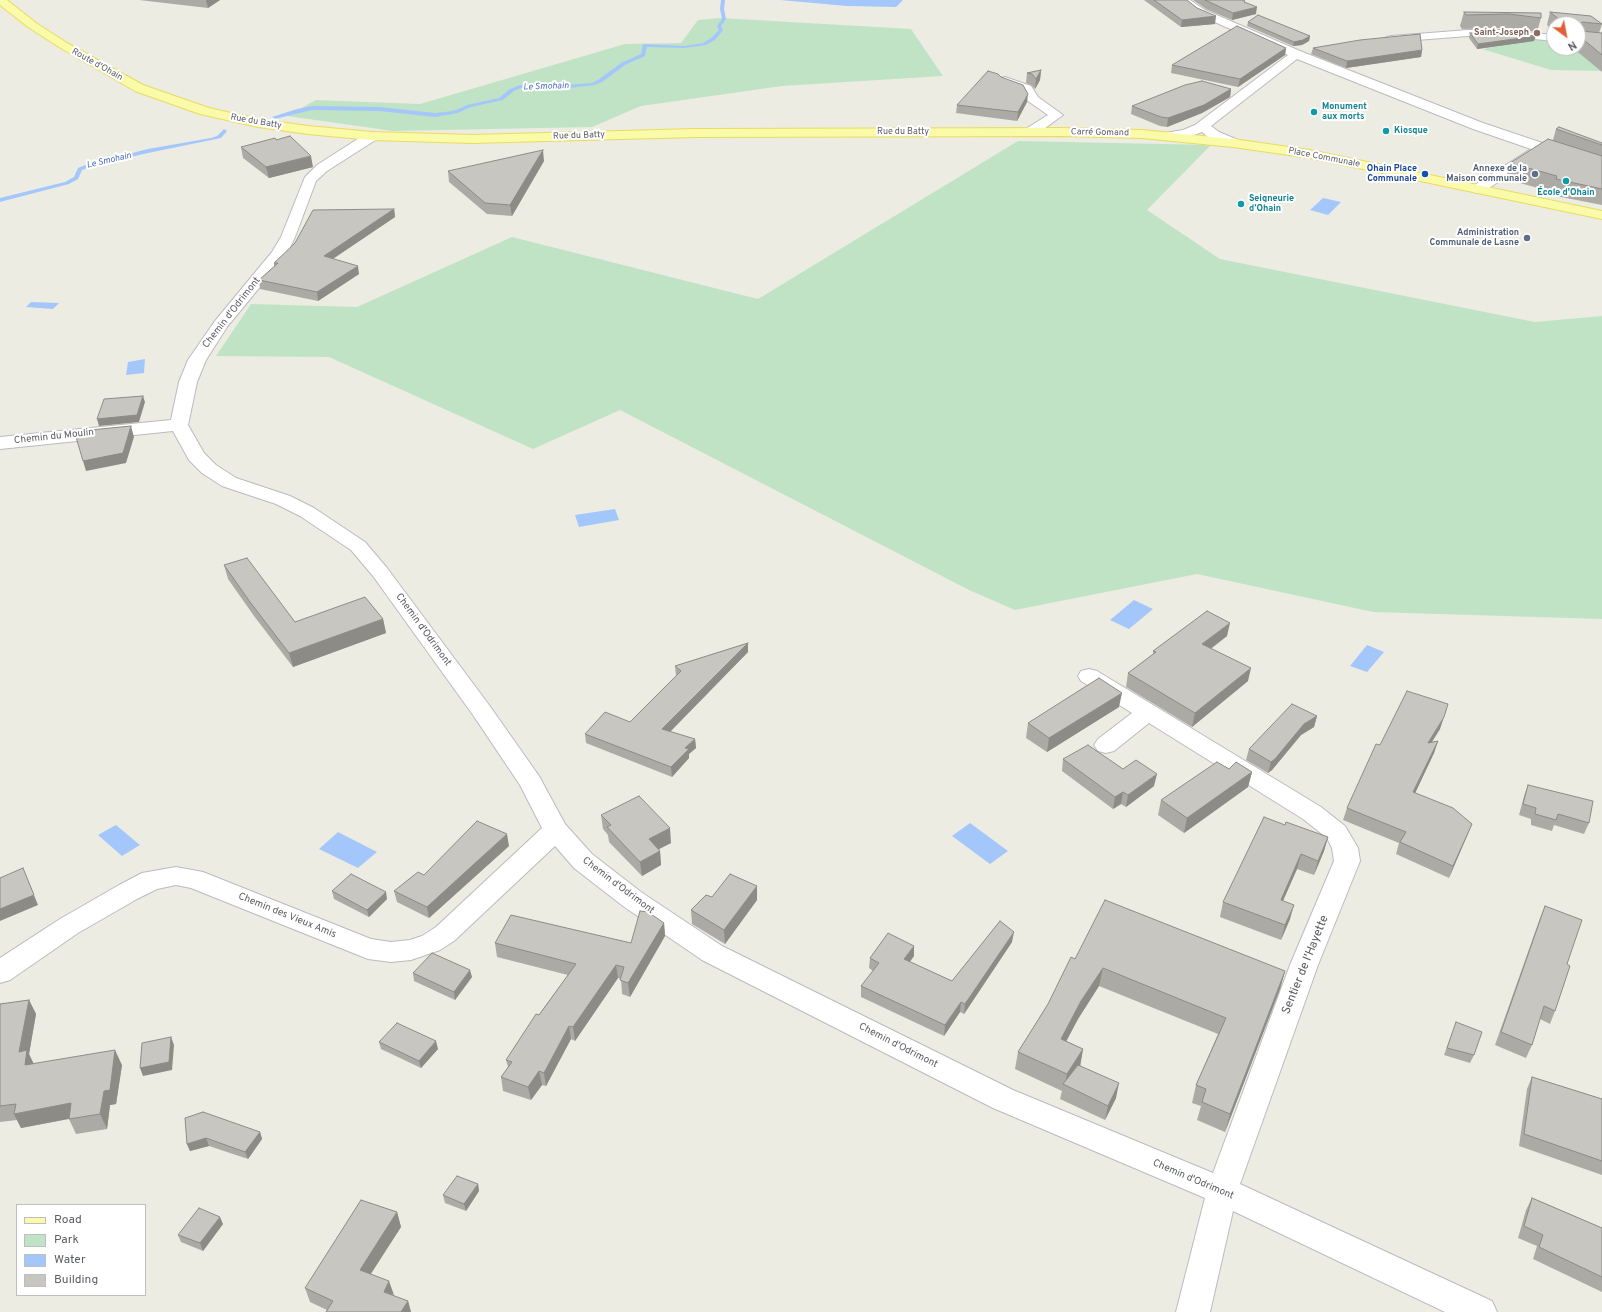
<!DOCTYPE html>
<html>
<head>
<meta charset="utf-8">
<style>
  body { margin:0 }
  #map { position:relative; width:1602px; height:1312px; overflow:hidden; background:#edece2; font-family:Overpass,sans-serif }
  canvas { display:block }
  .legend { position:absolute; left:16px; top:1204px; width:130px; height:92px; box-sizing:border-box; background:#fff; border:1px solid #bdbec1; margin:0; padding:5px 7px; list-style:none; font-size:12px; color:#5b5d63 }
  .legend li { display:flex; align-items:center; gap:8px; height:20px }
  .legend b { width:20px; border:1px solid #bdbec1 }
  .north { position:absolute; left:1546px; top:16px; width:40px; height:40px; box-sizing:border-box; background:#fff; border:1px solid #bdbec1; border-radius:50%; rotate:148deg; font-size:11px; font-weight:700; line-height:16px; text-align:center; color:#5b5d63 }
  .north::after { content:''; display:block; margin:auto; width:14px; height:18px; background:#e15f35; clip-path:polygon(50% 0,100% 100%,50% 72%,0 100%) }
</style>
</head>
<body>
<div id="map">
<canvas width="1602" height="1312"></canvas>
<ul class="legend">
<li><b style="height:5px;background:#fafba9"></b>Road</li>
<li><b style="height:11px;background:#c0e3c6"></b>Park</li>
<li><b style="height:11px;background:#a4c7fb"></b>Water</li>
<li><b style="height:11px;background:#c8c6c0"></b>Building</li>
</ul>
<div class="north">N</div>
</div>
<script>
const c = document.querySelector('canvas').getContext('2d');
c.lineJoin = 'round';
function fill(path, color) {
  c.fillStyle = color;
  c.fill(path, 'evenodd');
}
function shape(rows) {
  const path = new Path2D();
  for (const r of rows) {
    path.moveTo(r[0], r[1]);
    for (let i = 2; i < r.length; i += 2) path.lineTo(r[i], r[i + 1]);
  }
  return path;
}
function trace(path, color, width, dash) {
  c.strokeStyle = color;
  c.lineWidth = width;
  c.lineCap = dash ? 'butt' : 'round';
  c.setLineDash(dash || []);
  c.stroke(path);
}
function write(font, color, halo, rows, align = 'center') {
  c.font = font + ' Overpass,sans-serif';
  c.lineWidth = 4;
  c.setLineDash([]);
  c.textBaseline = 'middle';
  c.strokeStyle = halo;
  c.fillStyle = color;
  for (const [text, x, y, turn = 0] of rows) {
    c.save();
    c.translate(x, y);
    c.rotate((+turn || 0) * Math.PI / 180);
    c.textAlign = isNaN(turn) ? turn : align;
    if (halo) c.strokeText(text, 0, 0);
    c.fillText(text, 0, 0);
    c.restore();
  }
}
const green = shape([
  [721,18,911,29,943,76,782,86,641,106,592,127,393,131,287,116,316,100,420,104,625,44,681,43,698,20],
  [1545,37,1554,38,1554,48,1578,48,1602,71,1551,70,1482,49],
  [1018,141,1211,145,1147,210,1220,259,1535,322,1602,316,1602,619,1373,612,1197,574,1015,610,969,590,620,410,533,449,329,357,216,356,251,304,357,307,512,237,758,299]
]);
const water = shape([
  [780,0,903,0,896,7,847,6],
  [1323,198,1341,202,1328,215,1310,210],
  [31,302,59,303,53,309,26,307],
  [145,359,144,373,126,375,128,362],
  [615,509,619,520,579,527,575,515],
  [1134,600,1153,609,1129,629,1110,620],
  [1367,645,1384,652,1367,672,1350,666],
  [970,823,1008,851,990,864,952,836],
  [116,825,140,845,122,856,98,835],
  [338,832,377,852,358,868,319,849]
]);
const stream = shape([
  [721,0,725,0,724,9,726,19,721,26,723,30,715,40,706,45,685,48,647,47,645,56,625,65,602,82,595,85,551,90,530,88,521,88,514,91,503,100,471,107,458,113,435,117,379,111,312,110,275,119,272,117,297,109,312,106,379,107,435,113,445,112,456,110,467,105,499,98,510,89,520,85,530,84,551,86,592,83,598,80,621,63,641,54,643,44,685,46,703,43,711,38,719,30,717,26,722,19,720,9,721,0],
  [224,129,227,131,221,138,148,153,92,166,82,170,78,179,69,184,0,202,0,198,65,182,74,177,78,168,88,164,148,149,211,138,217,136,224,129]
]);
const minor = shape([
  [1178,0,1190,0,1205,10,1300,51,1483,123,1602,163,1602,172,1541,152,1539,155,1483,192,1478,193,1473,192,1471,189,1473,186,1531,149,1473,129,1297,59,1211,126,1219,132,1238,140,1240,143,1238,146,1228,146,1209,138,1202,132,1186,138,1170,140,1165,139,1163,136,1165,133,1183,130,1195,125,1288,55,1197,14,1178,0],
  [1468,30,1505,30,1554,35,1554,41,1505,36,1468,36,1391,42,1387,41,1385,39,1387,37,1391,36,1468,30],
  [1005,77,1031,86,1038,97,1063,115,1034,136,1024,136,1022,133,1024,130,1048,115,1028,101,1023,92,1001,84,999,81,1001,78,1005,77],
  [372,132,377,133,379,136,377,139,327,171,316,181,295,237,287,254,227,327,206,360,197,382,188,425,204,453,216,465,236,478,290,496,314,508,365,542,387,568,489,705,539,776,565,824,592,854,641,892,722,946,1013,1090,1213,1173,1290,965,1334,861,1332,848,1327,838,1303,819,1149,723,1114,751,1106,753,1098,751,1094,745,1098,739,1132,713,1081,681,1078,676,1081,671,1089,669,1097,671,1321,807,1345,826,1358,848,1360,861,1318,965,1240,1184,1492,1301,1497,1312,1445,1312,1233,1211,1210,1312,1176,1312,1205,1198,993,1108,702,960,623,906,574,868,555,846,454,941,440,950,411,960,391,962,368,959,191,888,176,885,157,889,137,899,78,933,10,980,0,983,0,958,60,919,119,885,142,873,176,867,203,872,371,939,391,942,410,940,422,936,436,927,542,828,520,785,473,715,373,576,351,550,300,516,276,504,222,486,202,473,189,460,173,431,0,449,0,437,171,420,179,382,188,360,215,321,272,252,281,237,305,177,317,165,367,133,372,132]
]);
const major = shape([
  [0,0,7,0,36,23,67,43,143,85,209,108,258,119,308,126,372,132,472,135,695,129,1063,128,1142,130,1233,139,1310,150,1602,211,1602,219,1310,158,1233,147,1142,138,1063,136,695,137,472,143,372,140,308,134,258,127,200,114,135,91,59,47,28,27,0,5,0,0]
]);
const wall = shape([
  [139,0,220,0,208,8],
  [1144,0,1187,0,1215,24,1181,27],
  [1193,0,1242,0,1245,1,1245,2,1256,14,1232,20,1206,9],
  [1464,12,1541,13,1541,18,1537,32,1505,28,1462,29,1460,26],
  [1550,12,1602,24,1599,33,1602,33,1602,72,1573,48,1578,48,1578,24,1554,24,1554,32,1547,25],
  [1248,22,1310,36,1309,41,1302,45,1293,46,1247,26],
  [1470,33,1534,41,1477,49,1469,38],
  [1286,48,1285,55,1238,87,1171,73,1172,65],
  [1313,48,1422,50,1421,57,1346,68,1311,54],
  [1041,70,1040,80,1035,89,1031,85,1026,83,1027,73],
  [1001,77,1027,102,1017,121,956,113,957,105],
  [1231,89,1230,97,1202,113,1167,127,1160,126,1131,114,1132,106],
  [1556,129,1602,143,1602,205,1551,195,1552,192,1506,179,1510,163,1553,140],
  [241,147,313,167,269,178,243,158],
  [544,161,512,216,487,214,449,182,448,171],
  [394,209,395,217,333,259,359,274,318,301,260,289,259,280,274,267,274,263],
  [224,565,295,622,383,619,386,633,293,667,254,616,228,579],
  [1227,636,1211,649,1248,681,1192,727,1126,687,1128,673,1153,654,1153,651],
  [748,643,748,652,670,732,695,739,696,748,689,754,689,758,672,777,586,743,585,734,630,722,676,676,675,666],
  [1119,707,1047,752,1026,738,1028,723],
  [1317,716,1314,727,1301,735,1272,770,1268,773,1246,760,1249,749],
  [1440,729,1432,742,1438,741,1434,753,1415,793,1472,824,1467,836,1449,878,1396,854,1399,843,1343,820,1347,808,1380,745],
  [1063,759,1123,769,1154,786,1126,807,1121,804,1113,809,1062,771],
  [1229,769,1252,772,1248,787,1184,833,1158,815,1161,800],
  [1528,785,1589,823,1584,834,1554,825,1552,831,1531,825,1531,819,1519,815,1524,796],
  [601,815,671,843,659,849,660,851,661,865,642,876,609,842,608,835,603,829],
  [1285,825,1328,837,1324,851,1314,875,1297,869,1283,901,1290,919,1281,940,1220,917,1223,902],
  [509,846,429,918,397,902,394,891,424,875],
  [757,886,757,900,725,944,692,924,691,910,712,897],
  [332,891,387,899,369,917,334,899],
  [1545,906,1567,964,1555,1011,1550,1024,1540,1019,1532,1045,1526,1058,1495,1045,1540,918],
  [664,923,665,936,630,997,622,994,621,979,618,978,575,1041,571,1039,546,1086,542,1085,531,1100,503,1091,501,1077,508,1067,506,1060,568,975,497,957,495,943,631,943],
  [1012,942,964,1014,960,1012,944,1036,861,997,861,986,873,971,869,968,870,958,914,956,910,962,952,981],
  [1075,959,1285,971,1280,989,1225,1132,1197,1120,1201,1106,1192,1103,1196,1085,1218,1034,1099,986,1078,1019,1066,1041,1083,1049,1080,1065,1116,1098,1105,1120,1060,1099,1062,1091,1015,1069,1018,1052,1048,1004],
  [413,973,472,977,455,1000,414,981],
  [29,1000,36,1014,29,1054,34,1064,122,1065,116,1104,110,1105,107,1129,76,1134,69,1119,21,1128,17,1120,0,1122,0,1004],
  [1456,1022,1474,1055,1470,1063,1444,1055],
  [379,1042,438,1049,421,1068,381,1049],
  [1532,1077,1602,1099,1602,1175,1519,1146,1527,1089],
  [185,1118,260,1132,262,1139,248,1159,209,1146,190,1151,187,1144],
  [478,1184,479,1191,466,1211,445,1203,443,1195],
  [1532,1198,1602,1228,1602,1292,1533,1259,1537,1246,1518,1238,1526,1210],
  [397,1212,401,1227,371,1274,394,1296,408,1301,411,1312,326,1312,327,1310,310,1302,305,1288],
  [223,1224,203,1251,181,1242,178,1235]
]);
const shadedWall = shape([
  [206,0,220,0,208,8],
  [1257,7,1256,14,1232,20,1233,13],
  [1216,16,1215,24,1181,27,1182,20],
  [1310,36,1309,41,1302,45,1293,46,1294,42],
  [1536,36,1534,41,1477,49,1478,44],
  [1286,48,1285,55,1238,87,1240,79],
  [1422,50,1421,57,1346,68,1347,61],
  [1041,70,1040,80,1035,89,1036,79],
  [1231,89,1230,97,1202,113,1167,127,1168,118],
  [1028,94,1027,102,1017,121,1018,112],
  [543,150,544,161,512,216,510,205],
  [311,156,313,167,269,178,266,167],
  [394,209,395,217,325,264,324,256],
  [358,266,359,274,318,301,317,292],
  [143,396,145,402,139,422,99,426,97,419],
  [131,426,134,437,126,463,86,471,83,461],
  [383,619,386,633,293,667,289,653],
  [1230,623,1227,636,1199,657,1202,644],
  [748,643,748,652,663,739,662,729],
  [1251,668,1248,681,1192,727,1195,713],
  [1122,693,1119,707,1047,752,1049,738],
  [1317,716,1314,727,1301,735,1272,770,1268,773,1271,762,1304,724],
  [1444,717,1440,729,1424,754,1428,743],
  [695,739,696,748,689,754,689,758,672,777,671,767,685,748],
  [1438,741,1434,753,1410,804,1413,792],
  [1252,772,1248,787,1184,833,1187,818],
  [1157,774,1154,786,1126,807,1128,795],
  [1123,792,1121,804,1113,809,1115,797],
  [1472,824,1467,836,1449,878,1453,866],
  [670,828,671,843,651,853,649,839],
  [507,834,509,846,429,918,427,907],
  [1328,837,1324,851,1314,875,1318,861],
  [660,851,661,865,642,876,640,862],
  [1301,854,1297,869,1277,914,1281,900],
  [23,868,38,905,0,921,0,909],
  [757,886,757,900,725,944,724,930],
  [386,892,387,899,369,917,367,910],
  [1294,905,1290,919,1281,940,1285,925],
  [664,923,665,936,630,997,628,983],
  [1014,932,1012,942,964,1014,965,1004],
  [914,946,914,956,903,970,904,959],
  [616,965,618,978,575,1041,573,1027],
  [1103,968,1099,986,1078,1019,1058,1057,1061,1039,1081,1001],
  [470,970,472,977,455,1000,454,992],
  [1285,971,1280,989,1225,1132,1230,1114],
  [29,1000,36,1014,29,1054,34,1065,25,1065,19,1052],
  [961,1002,960,1012,944,1036,945,1025],
  [569,1026,571,1039,546,1086,544,1073],
  [171,1037,174,1045,172,1070,143,1076,140,1068],
  [436,1041,438,1049,421,1068,419,1061],
  [1083,1049,1080,1067,1065,1085,1067,1074],
  [115,1050,122,1065,116,1104,110,1105,107,1129,100,1114,104,1091],
  [539,1071,542,1085,531,1100,528,1087],
  [1119,1083,1116,1098,1105,1120,1108,1106],
  [71,1103,78,1117,21,1128,14,1114],
  [260,1132,262,1139,248,1159,245,1152],
  [206,1138,209,1146,190,1151,187,1144],
  [478,1184,479,1191,466,1211,464,1204],
  [397,1212,401,1227,364,1284,360,1270],
  [220,1217,223,1224,203,1251,200,1243],
  [389,1281,394,1295,384,1292],
  [408,1301,411,1312,401,1312]
]);
const building = shape([
  [1154,0,1187,0,1197,8,1216,16,1182,20,1154,0],
  [1205,0,1242,0,1245,1,1244,2,1257,7,1233,13,1205,0],
  [1464,12,1541,13,1541,18,1509,14,1466,15,1464,12],
  [1550,12,1591,16,1602,24,1582,22,1580,24,1581,31,1602,33,1602,55,1578,35,1578,24,1565,24,1550,12],
  [1258,15,1310,36,1303,40,1294,42,1248,22,1258,15],
  [1237,26,1286,48,1240,79,1172,65,1237,26],
  [1470,33,1506,33,1536,36,1478,44,1470,33],
  [1420,34,1422,50,1347,61,1313,48,1360,40,1420,34],
  [1041,70,1036,79,1032,74,1027,73,1041,70],
  [988,71,998,74,1001,77,1023,85,1028,94,1018,112,957,105,988,71],
  [1202,81,1231,89,1204,105,1168,118,1161,117,1132,106,1185,85,1202,81],
  [1559,127,1602,143,1602,145,1556,129,1559,127],
  [290,136,311,156,266,167,241,147,275,138,276,140,290,136],
  [1548,139,1602,156,1602,189,1556,179,1557,176,1510,163,1548,139],
  [543,150,510,205,485,203,448,171,543,150],
  [394,209,324,256,358,266,317,292,259,280,278,263,274,263,295,243,313,210,394,209],
  [143,396,137,415,97,419,104,399,143,396],
  [131,426,123,453,83,461,76,437,88,435,90,430,131,426],
  [247,558,295,622,365,597,383,619,289,653,250,602,224,565,247,558],
  [1207,611,1230,623,1202,644,1251,668,1195,713,1128,673,1156,652,1153,651,1207,611],
  [748,643,662,729,695,739,685,748,689,749,671,767,585,734,605,712,630,722,681,671,675,666,748,643],
  [1099,678,1122,693,1049,738,1028,723,1099,678],
  [1407,691,1448,704,1444,717,1428,743,1438,741,1413,792,1453,808,1472,824,1453,866,1400,842,1406,832,1347,808,1376,744,1380,745,1407,691],
  [1292,704,1317,716,1304,724,1275,759,1271,762,1249,749,1292,704],
  [1088,745,1123,769,1136,760,1157,774,1128,795,1123,792,1115,797,1063,759,1088,745],
  [1217,762,1229,769,1236,762,1252,772,1187,818,1161,800,1217,762],
  [1528,785,1593,801,1589,823,1558,814,1556,820,1535,814,1536,808,1523,804,1528,785],
  [639,796,670,828,649,839,660,851,640,862,607,827,611,825,601,815,639,796],
  [1264,817,1285,825,1286,822,1328,837,1318,861,1301,854,1281,900,1294,905,1285,925,1223,902,1264,817],
  [477,821,507,834,427,907,394,891,418,872,424,875,477,821],
  [23,868,34,895,0,909,0,878,23,868],
  [351,874,386,892,367,910,332,891,351,874],
  [730,874,757,886,724,930,691,910,706,895,712,897,730,874],
  [1105,900,1285,971,1230,1114,1202,1102,1206,1089,1196,1085,1226,1018,1103,968,1081,1001,1061,1039,1083,1049,1067,1074,1018,1052,1048,1004,1071,957,1075,959,1105,900],
  [1545,906,1582,920,1567,964,1570,966,1555,1011,1544,1006,1532,1045,1501,1032,1545,906],
  [640,911,648,912,664,923,628,983,620,980,624,967,616,965,573,1027,569,1026,544,1073,539,1071,528,1087,501,1077,512,1062,506,1060,536,1014,539,1015,576,964,495,943,511,915,631,943,640,911],
  [1000,921,1014,932,965,1004,961,1002,945,1025,861,986,879,963,870,958,888,933,914,946,904,959,952,981,1000,921],
  [432,953,470,970,454,992,413,973,432,953],
  [29,1000,19,1052,27,1050,25,1065,115,1050,110,1090,104,1091,100,1114,69,1119,71,1103,14,1114,16,1104,0,1106,0,1004,29,1000],
  [1456,1022,1482,1032,1474,1055,1447,1048,1456,1022],
  [397,1023,436,1041,419,1061,379,1042,397,1023],
  [171,1037,169,1062,140,1068,142,1043,171,1037],
  [1078,1065,1119,1083,1108,1106,1063,1084,1078,1065],
  [1532,1077,1602,1099,1602,1161,1524,1134,1532,1077],
  [203,1112,260,1132,245,1152,206,1138,187,1144,185,1118,203,1112],
  [457,1176,478,1184,464,1204,443,1195,457,1176],
  [1532,1198,1602,1228,1602,1277,1539,1247,1543,1235,1524,1226,1532,1198],
  [361,1200,397,1212,360,1270,389,1281,384,1292,408,1301,401,1312,326,1312,333,1301,305,1288,361,1200],
  [199,1208,220,1217,200,1243,178,1235,199,1208]
]);
const markers = [
  [1537,33,4,"#8d6e63"],
  [1314,112,4,"#0f9aa8"],
  [1386,131,4,"#0f9aa8"],
  [1425,174,4,"#1a4fb4"],
  [1535,174,4,"#5c6f8a"],
  [1566,181,4,"#0f9aa8"],
  [1241,204,4,"#0f9aa8"],
  [1527,238,4,"#5c6f8a"]
];
const farEducationnames = [
  ["Saint-Joseph",1529,33]
];
const farStreetnames = [
  ["Route d'Ohain",97,65,29],
  ["Rue du Batty",256,122,10],
  ["Rue du Batty",903,132],
  ["Carré Gomand",1100,133,1],
  ["Rue du Batty",579,136,-2],
  ["Place Communale",1324,158,11]
];
const farWaternames = [
  ["Le Smohain",546,87,-2],
  ["Le Smohain",109,161,-13]
];
const farCulturenames = [
  ["Monument",1322,107],
  ["aux morts",1322,117],
  ["Kiosque",1394,131],
  ["École d'Ohain",1566,193,"center"],
  ["Seigneurie",1249,199],
  ["d’Ohain",1249,209]
];
const farTransitnames = [
  ["Ohain Place",1417,169],
  ["Communale",1417,179]
];
const farServicenames = [
  ["Annexe de la",1527,169],
  ["Maison communale",1527,179],
  ["Administration",1519,233],
  ["Communale de Lasne",1519,243]
];
const streetNames = [
  ["Chemin d'Odrimont",232,313,-52],
  ["Chemin du Moulin",54,437,-6],
  ["Chemin d'Odrimont",423,630,54],
  ["Chemin d'Odrimont",618,886,37],
  ["Chemin des Vieux Amis",287,916,22],
  ["Chemin d'Odrimont",898,1046,27],
  ["Chemin d'Odrimont",1193,1180,23]
];
const nearStreetnames = [
  ["Sentier de l'Hayette",1306,965,-68]
];
fill(green, '#c0e3c6');
fill(water, '#a4c7fb');
fill(stream, '#a4c7fb');
trace(minor, '#babbc1', 2);
trace(major, '#eadb5e', 2);
fill(minor, '#fff');
fill(major, '#fafba9');
fill(wall, '#acaaa5');
fill(shadedWall, '#8c8b86');
fill(building, '#c8c6c0');
trace(building, '#8c8b86', 1);
for (const [x, y, r, color] of markers) {
  const dot = new Path2D();
  dot.arc(x, y, r, 0, 2 * Math.PI);
  c.fillStyle = color;
  c.fill(dot);
  trace(dot, '#fff', 1.5);
}
write('bold 9px', '#785e54', '#fff', farEducationnames, 'right');
write('9px', '#5b5d63', '#fff', farStreetnames);
write('italic 9px', '#486dbd', '#fff', farWaternames);
write('bold 9px', '#0d838f', '#fff', farCulturenames, 'left');
write('bold 9px', '#164399', '#fff', farTransitnames, 'right');
write('bold 9px', '#4e5e75', '#fff', farServicenames, 'right');
write('10px', '#5b5d63', '#fff', streetNames);
write('12px', '#5b5d63', '#fff', nearStreetnames);
</script>
</body>
</html>
